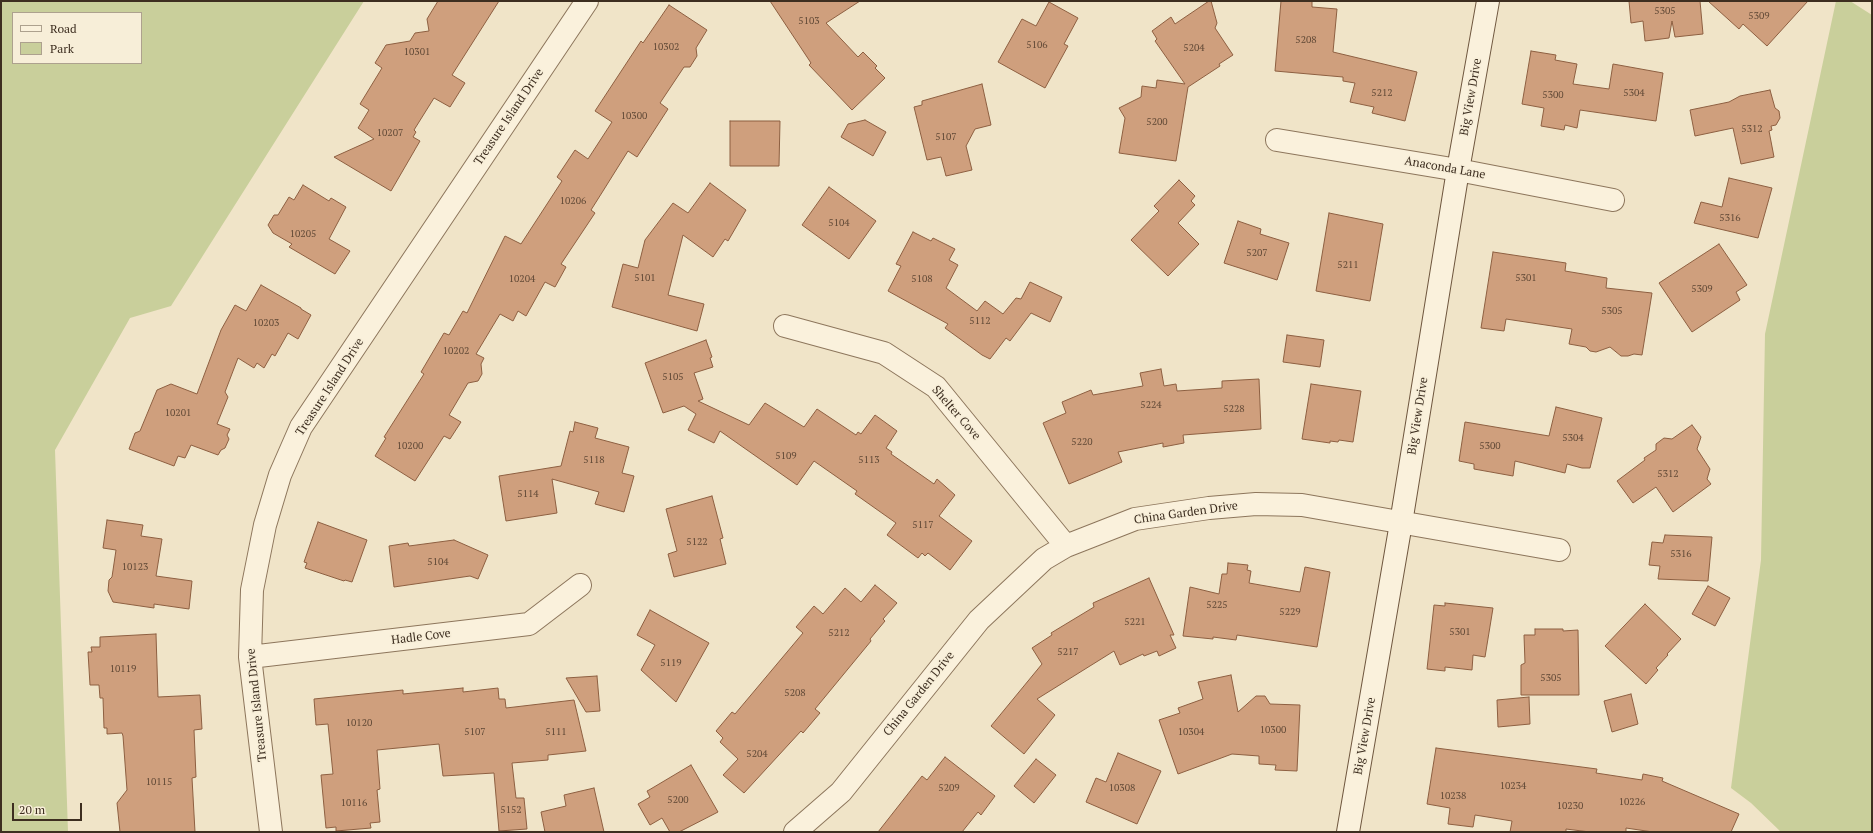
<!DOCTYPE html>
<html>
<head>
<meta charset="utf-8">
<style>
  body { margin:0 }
  #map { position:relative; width:1873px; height:833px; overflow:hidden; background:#f0e4c8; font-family:"PT Serif",serif }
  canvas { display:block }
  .frame { position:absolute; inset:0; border:2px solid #3d2e20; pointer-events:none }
  .legend { position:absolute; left:12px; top:12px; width:130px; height:52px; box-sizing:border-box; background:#f7eed8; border:1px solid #ada18e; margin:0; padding:5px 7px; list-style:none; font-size:12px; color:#3d2e20 }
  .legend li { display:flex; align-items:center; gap:8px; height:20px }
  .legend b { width:20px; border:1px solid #ada18e }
  .scale { position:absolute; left:12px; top:803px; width:70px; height:18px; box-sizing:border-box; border:2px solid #3d2e20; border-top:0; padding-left:5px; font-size:12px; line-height:14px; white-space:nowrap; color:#3d2e20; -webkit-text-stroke:3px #f7eed8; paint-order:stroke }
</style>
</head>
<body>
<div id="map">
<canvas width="1873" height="833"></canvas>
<div class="frame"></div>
<ul class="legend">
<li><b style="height:5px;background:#faf1dc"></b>Road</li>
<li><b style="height:11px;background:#c9cf9b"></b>Park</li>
</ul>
<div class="scale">20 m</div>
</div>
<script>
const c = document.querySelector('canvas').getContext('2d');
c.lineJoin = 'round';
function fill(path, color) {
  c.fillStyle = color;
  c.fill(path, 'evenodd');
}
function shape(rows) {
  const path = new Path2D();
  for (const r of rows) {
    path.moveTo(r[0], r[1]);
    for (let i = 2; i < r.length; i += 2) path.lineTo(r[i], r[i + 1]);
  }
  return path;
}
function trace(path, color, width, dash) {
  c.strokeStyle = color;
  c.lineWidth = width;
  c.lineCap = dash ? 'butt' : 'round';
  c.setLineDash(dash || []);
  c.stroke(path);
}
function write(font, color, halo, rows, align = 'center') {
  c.font = font + ' "PT Serif",serif';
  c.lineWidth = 3;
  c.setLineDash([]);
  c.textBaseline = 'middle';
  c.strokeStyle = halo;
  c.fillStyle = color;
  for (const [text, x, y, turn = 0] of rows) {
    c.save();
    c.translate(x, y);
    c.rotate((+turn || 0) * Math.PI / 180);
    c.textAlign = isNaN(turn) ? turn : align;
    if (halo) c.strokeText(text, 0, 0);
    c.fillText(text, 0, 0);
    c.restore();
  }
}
const green = shape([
  [1,1,364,1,171,306,130,318,55,450,68,832,1,832],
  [13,13,141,13,141,63,13,63],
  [1836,1,1850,1,1872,15,1872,832,1781,832,1751,803,1731,788,1761,560,1765,334]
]);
const building = shape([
  [438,1,499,1,452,75,465,83,450,107,434,98,414,130,416,132,413,137,420,141,391,191,334,157,374,139,358,128,369,110,360,104,382,68,375,63,386,45,410,41,415,33,429,31,427,19,438,1],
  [770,1,860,1,826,23,858,57,863,52,877,66,875,68,885,78,852,110,809,65,811,63,770,1],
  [1209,1,1211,1,1217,23,1215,28,1233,55,1219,64,1220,66,1188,87,1176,161,1119,153,1125,118,1119,108,1141,97,1142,86,1156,88,1157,80,1185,84,1155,41,1157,39,1152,31,1171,17,1175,24,1209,1],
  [1281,1,1312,1,1312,7,1337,9,1333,52,1417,72,1405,121,1372,113,1374,107,1350,102,1355,83,1343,81,1343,77,1275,71,1281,1],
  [1629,1,1700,1,1703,34,1675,37,1672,21,1669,38,1645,41,1643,21,1631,23,1629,1],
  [1708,1,1808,1,1767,46,1743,24,1739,29,1708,1],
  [1049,2,1078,18,1064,44,1068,46,1045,88,998,62,1022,19,1036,26,1049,2],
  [669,5,707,30,696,48,697,56,690,67,684,67,660,103,668,109,637,157,628,151,603,191,591,210,595,213,561,264,566,267,555,287,545,282,526,316,518,311,513,321,500,314,476,354,484,358,481,364,482,374,478,381,468,383,449,415,461,422,450,439,444,436,415,481,375,456,386,438,384,437,424,374,421,372,444,333,449,335,463,311,467,313,505,236,521,244,562,181,557,177,575,150,588,159,612,122,595,111,641,41,643,43,669,5],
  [1531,51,1556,55,1555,60,1577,64,1573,84,1609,89,1613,64,1663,73,1656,121,1580,110,1577,128,1565,125,1564,130,1541,126,1544,108,1522,104,1531,51],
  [982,84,991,125,975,129,966,146,972,170,946,176,941,157,927,160,914,107,922,105,922,101,982,84],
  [1770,90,1775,108,1779,111,1780,118,1776,125,1771,126,1772,130,1769,131,1774,157,1741,164,1733,128,1695,136,1690,110,1729,102,1740,96,1770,90],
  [865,120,886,132,873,156,841,137,848,124,865,120],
  [730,121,780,121,779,166,730,166,730,121],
  [1729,178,1772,188,1758,238,1694,223,1701,202,1722,207,1729,178],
  [1179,180,1195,196,1191,201,1195,205,1178,223,1199,244,1168,276,1131,240,1159,211,1154,206,1179,180],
  [710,183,746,210,728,241,725,239,713,257,683,235,668,295,704,304,697,331,612,307,623,264,638,268,645,240,673,203,688,213,710,183],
  [303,185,329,201,331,198,346,207,329,239,350,251,335,274,289,247,292,244,273,233,268,225,274,215,278,215,289,197,294,200,303,185],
  [829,187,876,221,849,259,802,225,829,187],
  [1329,213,1383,224,1370,301,1316,291,1329,213],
  [1238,221,1261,229,1260,234,1289,243,1277,280,1224,263,1238,221],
  [913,232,931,241,933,238,955,249,949,260,958,265,946,288,977,311,985,301,1003,314,1016,298,1021,299,1030,282,1062,297,1050,322,1031,313,1010,341,1006,338,990,359,982,355,945,328,948,324,888,291,901,266,896,264,913,232],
  [1719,244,1747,285,1736,292,1740,300,1692,332,1659,283,1719,244],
  [1493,252,1566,263,1565,271,1607,278,1606,288,1652,293,1642,355,1634,354,1628,356,1621,356,1610,347,1596,352,1590,351,1586,347,1569,344,1572,329,1506,319,1504,331,1481,328,1493,252],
  [261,285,301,308,301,309,311,315,298,339,288,333,275,356,272,354,264,368,257,363,254,368,238,358,225,392,228,397,217,424,230,429,227,435,229,439,225,448,221,450,218,455,191,445,185,458,178,456,174,466,129,449,135,433,140,431,157,390,171,384,197,394,221,330,235,305,246,311,261,285],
  [1287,335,1324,340,1320,367,1283,362,1287,335],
  [706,340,712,357,710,358,713,367,694,373,703,399,698,401,749,425,765,403,804,427,817,409,856,435,858,432,861,434,875,415,897,431,886,448,892,452,891,454,934,484,937,479,955,495,939,516,972,541,950,570,928,553,925,556,922,553,918,558,887,535,896,523,855,494,857,491,814,461,797,485,720,431,714,443,688,430,696,414,684,406,663,413,645,363,706,340],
  [1161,369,1164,386,1176,384,1177,391,1222,388,1222,381,1259,379,1261,429,1183,435,1184,443,1163,447,1163,443,1118,452,1122,462,1069,484,1043,423,1066,413,1062,402,1091,390,1093,395,1143,386,1140,373,1161,369],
  [1311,384,1361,391,1353,442,1339,440,1338,442,1330,441,1330,443,1302,439,1311,384],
  [1556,407,1602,418,1590,468,1582,468,1567,464,1565,473,1515,461,1513,476,1474,469,1474,464,1459,461,1465,422,1549,436,1556,407],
  [575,422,598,428,595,438,629,447,622,473,634,476,624,512,595,504,599,492,552,479,557,513,506,521,499,476,561,466,570,431,573,432,575,422],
  [1692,425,1701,437,1697,449,1710,469,1707,479,1711,484,1673,512,1656,487,1633,503,1617,481,1645,460,1644,458,1656,450,1656,444,1664,438,1672,439,1692,425],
  [712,496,723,538,720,539,726,564,674,577,668,554,677,551,666,509,712,496],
  [107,520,143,525,141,536,162,539,156,576,192,581,189,609,154,604,154,608,113,602,108,591,109,580,112,577,116,550,103,548,107,520],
  [318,522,367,540,352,582,345,580,344,581,305,568,307,563,304,562,318,522],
  [1665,535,1712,537,1708,581,1658,579,1660,566,1649,565,1652,542,1663,543,1665,535],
  [454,540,488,555,478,579,470,576,394,587,389,546,408,543,409,546,454,540],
  [1228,563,1248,565,1247,570,1251,571,1249,583,1300,592,1305,567,1330,572,1317,647,1237,635,1236,640,1213,637,1213,639,1183,636,1190,587,1219,594,1222,574,1227,574,1228,563],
  [1149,578,1174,635,1170,635,1176,648,1159,656,1157,651,1144,656,1143,654,1120,665,1114,651,1037,699,1055,715,1024,754,991,726,1042,664,1032,648,1052,635,1051,633,1094,607,1093,603,1149,578],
  [875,585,897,603,883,619,885,621,870,639,871,641,815,709,820,713,803,733,801,731,744,793,723,775,738,759,720,742,723,738,716,731,732,712,735,714,803,633,796,627,814,606,823,614,845,588,861,602,875,585],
  [1708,586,1730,598,1715,626,1692,614,1708,586],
  [1445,603,1493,608,1485,657,1473,655,1472,670,1445,667,1445,671,1427,669,1434,605,1445,606,1445,603],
  [1645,604,1681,639,1667,654,1668,655,1656,668,1658,670,1646,684,1605,646,1645,604],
  [650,610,709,643,676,702,641,670,655,645,637,635,650,610],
  [1535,629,1563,629,1563,631,1578,630,1579,695,1521,695,1521,665,1525,663,1524,635,1535,635,1535,629],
  [156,634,158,697,200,695,202,729,194,730,196,777,192,778,195,832,120,832,117,803,127,790,123,736,122,733,107,734,107,728,104,728,103,698,100,698,99,685,90,685,88,652,92,652,91,647,100,647,100,637,156,634],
  [1231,675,1238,712,1256,696,1265,696,1270,704,1300,705,1297,771,1275,770,1276,765,1259,764,1259,756,1232,754,1178,774,1159,720,1180,713,1178,708,1203,699,1198,682,1231,675],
  [597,676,600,711,586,712,566,678,597,676],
  [463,688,463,692,498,688,499,699,505,699,506,708,574,700,586,751,548,755,548,760,512,763,516,798,524,798,527,829,499,831,494,773,443,776,439,744,377,750,380,789,377,790,380,822,370,823,371,828,336,831,336,827,326,828,321,775,333,774,328,724,316,725,314,699,403,690,403,694,463,688],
  [1631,694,1638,724,1612,732,1604,701,1631,694],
  [1529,697,1530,724,1498,727,1497,700,1529,697],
  [1436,748,1597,769,1596,773,1642,780,1643,774,1663,778,1662,781,1739,814,1731,832,1653,832,1626,828,1626,832,1590,832,1566,829,1566,832,1510,832,1512,821,1475,815,1473,827,1448,824,1450,808,1427,804,1436,748],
  [1118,753,1161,771,1137,824,1086,802,1096,778,1106,782,1118,753],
  [945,757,995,796,981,815,978,812,962,832,878,832,922,776,927,780,945,757],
  [1036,759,1056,775,1034,803,1014,786,1036,759],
  [691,765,718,812,679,832,670,832,662,818,650,825,638,804,650,797,647,791,649,790,691,765],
  [594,788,604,832,545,832,541,812,566,806,564,795,594,788]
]);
const street = shape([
  [1277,140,1458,170,1613,200],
  [785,326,884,353,936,387,1066,546],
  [250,657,529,624,580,585],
  [271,832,250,657,252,590,265,525,280,475,301,427,587,1],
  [795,832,841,792,979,620,1044,559,1066,546,1135,519,1209,508,1256,504,1302,505,1559,550]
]);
const secondary = shape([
  [1348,832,1401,523,1458,170,1488,1]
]);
const numberNames = [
  ["5305",1665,11],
  ["5309",1759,16],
  ["5103",809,21],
  ["5208",1306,40],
  ["5106",1037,45],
  ["10302",666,47],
  ["5204",1194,48],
  ["10301",417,52],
  ["5212",1382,93],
  ["5304",1634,93],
  ["5300",1553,95],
  ["10300",634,116],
  ["5200",1157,122],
  ["5312",1752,129],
  ["10207",390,133],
  ["5107",946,137],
  ["10206",573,201],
  ["5316",1730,218],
  ["5104",839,223],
  ["10205",303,234],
  ["5207",1257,253],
  ["5211",1348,265],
  ["5101",645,278],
  ["5301",1526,278],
  ["10204",522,279],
  ["5108",922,279],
  ["5309",1702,289],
  ["5305",1612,311],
  ["5112",980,321],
  ["10203",266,323],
  ["10202",456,351],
  ["5105",673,377],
  ["5224",1151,405],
  ["5228",1234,409],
  ["10201",178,413],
  ["5304",1573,438],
  ["5220",1082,442],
  ["10200",410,446],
  ["5300",1490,446],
  ["5109",786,456],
  ["5118",594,460],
  ["5113",869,460],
  ["5312",1668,474],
  ["5114",528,494],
  ["5117",923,525],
  ["5122",697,542],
  ["5316",1681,554],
  ["5104",438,562],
  ["10123",135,567],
  ["5225",1217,605],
  ["5229",1290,612],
  ["5221",1135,622],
  ["5301",1460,632],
  ["5212",839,633],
  ["5217",1068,652],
  ["5119",671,663],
  ["10119",123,669],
  ["5305",1551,678],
  ["5208",795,693],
  ["10120",359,723],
  ["10300",1273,730],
  ["5107",475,732],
  ["5111",556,732],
  ["10304",1191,732],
  ["5204",757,754],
  ["10115",159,782],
  ["10234",1513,786],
  ["5209",949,788],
  ["10308",1122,788],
  ["10238",1453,796],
  ["5200",678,800],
  ["10226",1632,802],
  ["10116",354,803],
  ["10230",1570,806],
  ["5152",511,810]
];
const streetNames = [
  ["Big View Drive",1471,97,-80],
  ["Treasure Island Drive",509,117,-56],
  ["Anaconda Lane",1445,168,10],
  ["Treasure Island Drive",330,387,-57],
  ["Shelter Cove",956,413,49],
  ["Big View Drive",1418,416,-81],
  ["China Garden Drive",1186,513,-8],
  ["Hadle Cove",421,637,-7],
  ["China Garden Drive",919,694,-51],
  ["Treasure Island Drive",257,705,-96],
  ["Big View Drive",1365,736,-80]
];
fill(green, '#c9cf9b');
fill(building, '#cf9f7d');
trace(building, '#8d5f41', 1);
trace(street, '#8d765c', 24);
trace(secondary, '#6f573f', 24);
trace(street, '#faf1dc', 22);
trace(secondary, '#faf1dc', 22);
write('10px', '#624a37', null, numberNames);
write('12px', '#3d2e20', '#f7eed8', streetNames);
</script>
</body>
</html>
